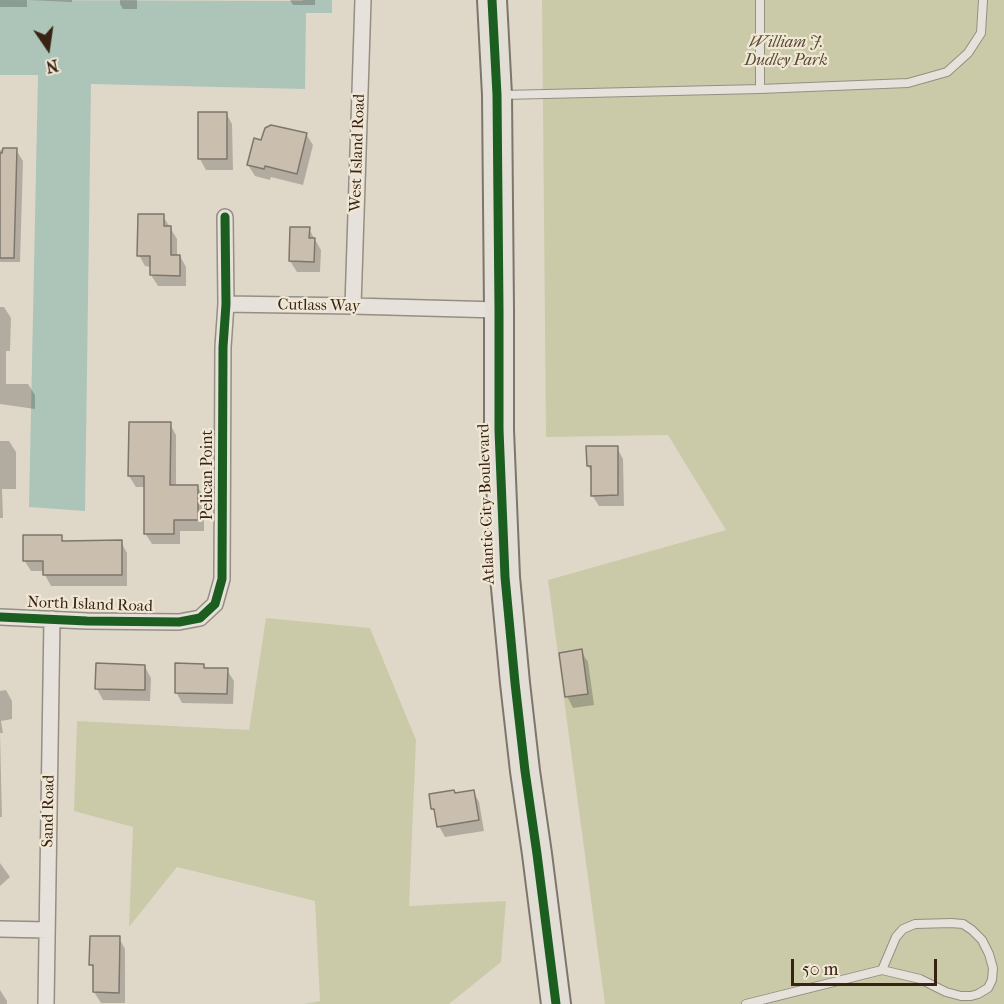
<!DOCTYPE html>
<html>
<head>
<meta charset="utf-8">
<style>
  body { margin:0 }
  #map { position:relative; width:1004px; height:1004px; overflow:hidden; background:#dfd8c8; font-family:"IM FELL French Canon",serif }
  canvas { display:block }
  .north { position:absolute; left:18px; top:18px; width:60px; height:60px; -webkit-text-stroke:4px #f0e8d5; paint-order:stroke; rotate:167deg; font-size:16px; font-weight:700; line-height:24px; text-align:center; color:#382214 }
  .north::after { content:''; display:block; margin:auto; width:21px; height:27px; background:#382214; clip-path:polygon(50% 0,100% 100%,50% 72%,0 100%) }
  .scale { position:absolute; left:791px; top:959px; width:146px; height:27px; box-sizing:border-box; border:3px solid #382214; border-top:0; padding-left:8px; font-size:18px; line-height:21px; white-space:nowrap; color:#382214; -webkit-text-stroke:4px #f0e8d5; paint-order:stroke }
</style>
</head>
<body>
<div id="map">
<canvas width="1004" height="1004"></canvas>
<div class="north">N</div>
<div class="scale">50 m</div>
</div>
<script>
const c = document.querySelector('canvas').getContext('2d');
c.lineJoin = 'round';
function fill(path, color) {
  c.fillStyle = color;
  c.fill(path, 'evenodd');
}
function shape(rows) {
  const path = new Path2D();
  for (const r of rows) {
    path.moveTo(r[0], r[1]);
    for (let i = 2; i < r.length; i += 2) path.lineTo(r[i], r[i + 1]);
  }
  return path;
}
function trace(path, color, width, dash) {
  c.strokeStyle = color;
  c.lineWidth = width;
  c.lineCap = dash ? 'butt' : 'round';
  c.setLineDash(dash || []);
  c.stroke(path);
}
function write(font, color, halo, rows, align = 'center') {
  c.font = font + ' "IM FELL French Canon",serif';
  c.lineWidth = 4.5;
  c.setLineDash([]);
  c.textBaseline = 'middle';
  c.strokeStyle = halo;
  c.fillStyle = color;
  for (const [text, x, y, turn = 0] of rows) {
    c.save();
    c.translate(x, y);
    c.rotate((+turn || 0) * Math.PI / 180);
    c.textAlign = isNaN(turn) ? turn : align;
    if (halo) c.strokeText(text, 0, 0);
    c.fillText(text, 0, 0);
    c.restore();
  }
}
const green = shape([
  [542,0,1004,0,1004,1004,605,1004,548,580,726,530,668,435,546,437],
  [266,618,370,628,416,740,409,906,506,901,501,962,449,1004,304,1004,320,1001,315,901,177,867,129,927,133,827,74,811,77,721,249,730]
]);
const water = shape([
  [0,0,303,1,303,0,332,0,332,13,306,13,305,89,91,84,85,511,29,507,38,75,0,75]
]);
const shadow = shape([
  [0,0,72,0,72,2,27,0,27,7,0,7],
  [120,0,137,0,137,9,123,9,120,4],
  [290,0,315,0,315,5,293,5],
  [226,113,232,124,233,170,206,170,200,159],
  [306,134,313,145,303,185,271,177,270,180,255,176,248,165],
  [0,150,16,150,23,161,20,262,0,262],
  [163,216,177,239,177,256,180,256,186,267,186,286,158,286,151,275,151,267,145,266,139,255],
  [309,229,321,250,320,272,297,272,290,261],
  [0,307,4,307,11,318,10,351,6,351,6,384,28,384,35,395,35,409,0,404],
  [170,424,176,435,176,486,197,486,204,497,204,531,180,531,180,544,152,544,145,533,145,487,136,487,129,476],
  [0,441,9,441,16,452,16,489,2,489,3,518,0,518],
  [617,448,623,459,624,506,599,506,592,495,592,473,588,466],
  [61,537,64,542,121,542,127,553,127,586,51,586,45,575,44,571,31,571,24,560],
  [581,651,588,662,594,705,573,708,567,696],
  [203,665,205,670,227,670,234,681,233,704,182,703,176,692],
  [145,667,151,678,150,701,103,700,97,689],
  [6,690,12,701,12,719,1,721,3,733,0,733,0,691],
  [0,733,2,817,0,817],
  [473,791,479,802,484,831,445,837,439,826,437,816,433,809,455,794],
  [0,863,10,877,0,886],
  [119,938,125,949,125,1003,101,1003,94,992,95,971,91,964],
  [0,990,7,1001,7,1004,0,1004]
]);
const building = shape([
  [198,112,227,112,227,159,198,159,198,112],
  [271,125,307,133,297,174,265,166,264,169,247,165,254,138,261,140,265,128,271,125],
  [3,148,17,148,14,258,0,258,0,153,2,153,3,148],
  [138,214,164,214,164,226,171,226,171,255,180,255,180,276,150,275,150,256,137,256,138,214],
  [290,227,310,227,309,238,315,238,314,262,289,261,290,227],
  [129,422,171,422,170,485,198,485,198,520,174,520,174,534,144,534,144,476,128,476,129,422],
  [586,446,618,446,618,495,591,496,591,466,587,466,586,446],
  [23,535,62,535,62,541,122,540,122,575,43,575,43,561,23,561,23,535],
  [582,649,588,694,565,697,559,653,582,649],
  [96,663,145,665,145,690,95,689,96,663],
  [175,663,204,664,204,668,228,668,227,694,175,693,175,663],
  [454,790,455,793,474,790,479,820,437,827,434,809,431,809,429,794,454,790],
  [90,936,120,936,119,993,93,992,93,965,89,965,90,936]
]);
const lane = shape([
  [760,0,760,89],
  [502,95,760,89,908,83,947,72,968,53,981,33,983,0],
  [746,1004,882,970,920,979,946,992,961,996,971,996,978,994,988,988,992,980,993,968,989,954,982,940,972,930,963,924,951,923,915,924,903,929,896,937,882,970]
]);
const street = shape([
  [226,304,353,306,499,310],
  [353,306,363,0],
  [0,617,87,621,179,622,200,618,215,604,222,579,223,347,226,304,225,217],
  [0,929,47,930],
  [46,1004,52,619]
]);
const highway = shape([
  [492,0,497,95,499,310,499,430,505,577,515,683,525,771,537,854,556,1004]
]);
const cycleway = shape([
  [492,0,497,95,499,310,499,430,505,577,515,683,525,771,537,854,556,1004],
  [0,617,87,621,179,622,200,618,215,604,222,579,223,347,226,304,225,217]
]);
const parkNames = [
  ["William J.",786,43],
  ["Dudley Park",786,61]
];
const streetNames = [
  ["West Island Road",358,153,-88],
  ["Cutlass Way",319,306,1],
  ["Pelican Point",208,475,-90],
  ["Atlantic City Boulevard",487,504,-92],
  ["North Island Road",90,605,2],
  ["Sand Road",49,811,-89]
];
fill(green, '#cacaa9');
fill(water, '#adc4b9');
fill(shadow, '#0003');
fill(building, '#cabeaf');
trace(building, '#7d766c', 1.5);
trace(lane, '#958e83', 10);
trace(street, '#958e83', 18);
trace(highway, '#7d766c', 32);
trace(lane, '#e6e2db', 8);
trace(street, '#e6e2db', 15);
trace(highway, '#e2ded5', 28);
trace(cycleway, '#1b5e20', 9);
write('italic 16px', '#584933', '#f0e8d5', parkNames);
write('16px', '#382214', '#f0e8d5', streetNames);
</script>
</body>
</html>
